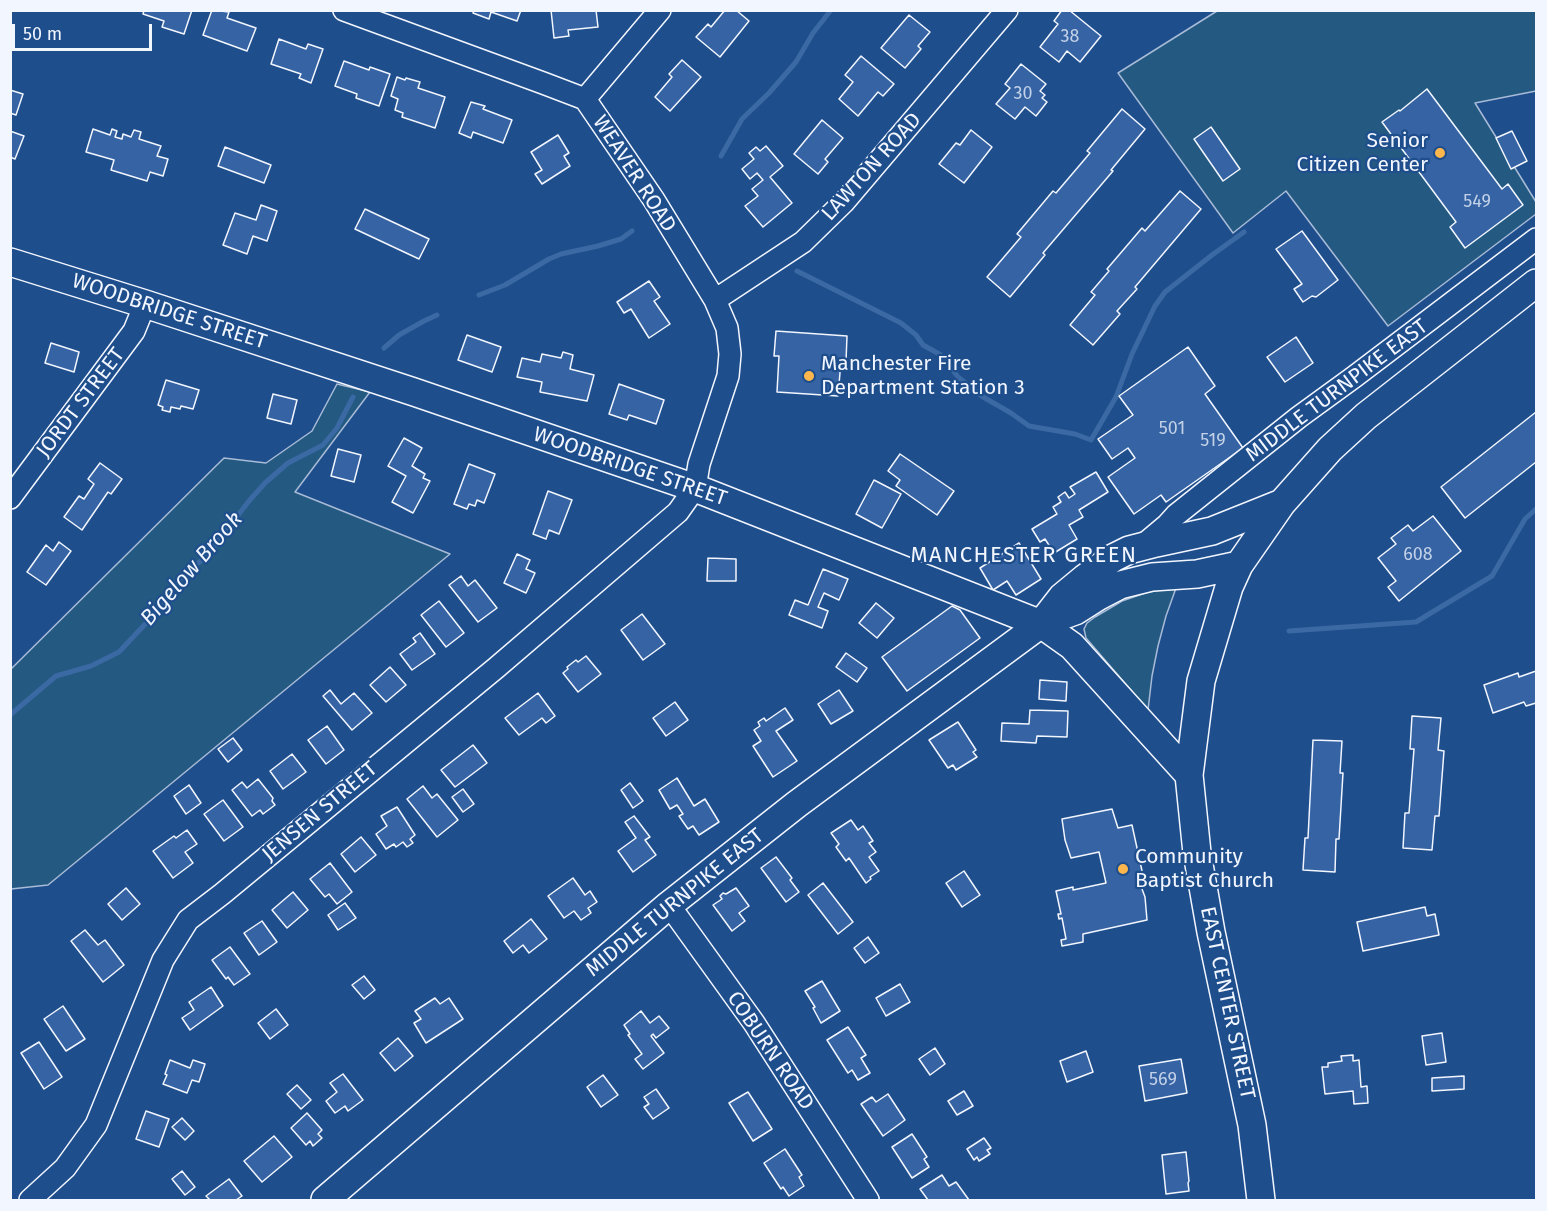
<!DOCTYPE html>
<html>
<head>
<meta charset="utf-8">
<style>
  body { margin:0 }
  #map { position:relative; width:1547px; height:1211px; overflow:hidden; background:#1f4e8c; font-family:"Fira Sans",sans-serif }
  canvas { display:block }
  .frame { position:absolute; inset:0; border:12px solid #f2f6ff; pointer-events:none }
  .scale { position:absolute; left:12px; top:24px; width:140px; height:27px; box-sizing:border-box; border:3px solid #f2f6ff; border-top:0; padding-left:8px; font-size:18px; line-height:21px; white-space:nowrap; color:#f2f6ff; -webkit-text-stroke:4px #1f4e8c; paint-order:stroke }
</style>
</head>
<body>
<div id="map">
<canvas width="1547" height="1211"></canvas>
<div class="frame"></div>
<div class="scale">50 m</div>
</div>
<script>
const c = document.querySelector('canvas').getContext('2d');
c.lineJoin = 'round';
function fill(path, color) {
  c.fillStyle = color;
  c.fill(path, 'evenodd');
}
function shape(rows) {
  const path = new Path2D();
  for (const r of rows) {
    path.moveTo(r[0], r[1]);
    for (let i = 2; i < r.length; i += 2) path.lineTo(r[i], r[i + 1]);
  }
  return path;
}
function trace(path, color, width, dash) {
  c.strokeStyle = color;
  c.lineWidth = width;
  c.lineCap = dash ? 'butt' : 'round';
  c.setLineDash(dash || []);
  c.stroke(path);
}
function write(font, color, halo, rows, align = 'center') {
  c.font = font + ' "Fira Sans",sans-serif';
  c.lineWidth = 4.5;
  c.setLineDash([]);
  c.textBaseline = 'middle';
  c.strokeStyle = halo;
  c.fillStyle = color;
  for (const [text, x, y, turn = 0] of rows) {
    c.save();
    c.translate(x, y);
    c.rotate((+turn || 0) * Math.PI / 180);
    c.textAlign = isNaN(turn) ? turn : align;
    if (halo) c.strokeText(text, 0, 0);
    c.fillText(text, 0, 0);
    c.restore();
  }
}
const green = shape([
  [1217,11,1536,11,1536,91,1475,103,1536,202,1536,214,1388,326,1286,191,1233,233,1118,73,1217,11],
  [337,384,370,392,295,492,450,554,48,885,11,889,11,669,224,458,266,463,312,431,337,384],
  [1176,588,1166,616,1158,646,1152,676,1148,710,1086,638,1084,629,1087,623,1095,617,1122,601,1148,592,1176,588]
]);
const stream = shape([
  [721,156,742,119,769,93,796,62,813,33,831,10],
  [797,271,901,323,916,335,923,345,941,355,958,377,983,397,1011,413,1029,426,1075,434,1091,440,1116,397,1132,354,1144,329,1155,306,1165,292,1212,255,1244,232],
  [479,295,505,285,549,259,561,254,598,246,621,239,632,231],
  [384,348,399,335,424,321,437,315],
  [1289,631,1416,622,1492,576,1525,519,1536,509],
  [10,715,56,676,91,666,119,652,164,604,183,575,206,557,249,501,265,483,288,463,323,445,337,428,353,397]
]);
const building = shape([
  [144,10,192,10,184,34,162,27,164,21,143,14,144,10],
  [212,10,229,12,227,18,256,28,247,51,203,35,212,10],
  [474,10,521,10,517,21,491,12,489,19,473,13,474,10],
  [551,10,596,10,598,27,568,30,569,36,554,38,551,10],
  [725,10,736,10,749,21,720,57,696,37,708,24,711,27,725,10],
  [1062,10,1069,10,1101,36,1080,62,1067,51,1059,62,1040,47,1058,24,1054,21,1062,10],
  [909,15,930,32,918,46,921,49,905,68,881,48,909,15],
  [279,39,306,49,308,44,323,49,311,83,299,78,301,74,271,64,279,39],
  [861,56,894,84,883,96,878,92,858,116,839,99,853,82,845,75,861,56],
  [682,60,701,77,670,111,655,97,672,77,669,74,682,60],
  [344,61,369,70,370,67,390,74,379,106,356,98,357,94,335,86,344,61],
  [1021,64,1046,84,1040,91,1045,95,1042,98,1047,102,1036,116,1025,107,1015,119,996,104,1010,88,1005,84,1021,64],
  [397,77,405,80,406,78,420,82,418,88,445,97,435,128,402,117,403,113,395,110,398,99,391,96,397,77],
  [1427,89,1502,189,1508,184,1523,205,1465,248,1450,227,1456,222,1382,122,1399,110,1400,111,1427,89],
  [10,90,23,94,16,115,10,113,10,90],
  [471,102,485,106,483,109,512,120,503,143,473,132,471,138,459,133,471,102],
  [1122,109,1145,129,1111,170,1113,171,1043,253,1045,255,1010,297,987,277,1021,237,1017,234,1053,191,1056,193,1090,153,1087,151,1122,109],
  [822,120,843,138,825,159,828,162,818,174,794,154,822,120],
  [1211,127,1240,169,1223,181,1194,139,1211,127],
  [93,129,110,135,112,129,117,131,115,137,122,139,123,134,131,137,134,130,141,132,139,139,161,146,157,156,168,159,163,176,150,172,147,181,111,170,114,160,86,152,93,129],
  [971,130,992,147,964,183,939,164,956,143,960,145,971,130],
  [10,131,24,136,15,159,10,157,10,131],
  [1512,131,1527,161,1511,169,1496,138,1512,131],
  [558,135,569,153,564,156,570,166,542,184,535,174,542,170,531,152,558,135],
  [766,146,783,166,770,177,792,203,763,227,745,206,758,196,752,189,763,180,757,173,750,179,742,169,754,159,749,153,756,147,760,151,766,146],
  [225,147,271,165,264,183,218,166,225,147],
  [1180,191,1201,209,1135,287,1137,289,1117,311,1120,314,1093,345,1070,325,1095,295,1091,292,1109,271,1107,269,1142,228,1145,231,1180,191],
  [261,205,277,211,267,241,253,236,247,254,223,245,235,213,256,220,261,205],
  [365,209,429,239,419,259,355,229,365,209],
  [1302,231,1338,280,1316,297,1312,296,1303,302,1294,289,1302,284,1276,249,1302,231],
  [649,281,660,297,654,301,670,324,649,338,631,309,624,313,617,302,649,281],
  [776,331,847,336,846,361,841,361,838,396,777,392,779,356,774,356,776,331],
  [467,335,501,347,492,372,458,360,467,335],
  [1296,337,1313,363,1285,382,1267,357,1296,337],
  [51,343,79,352,74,372,45,363,51,343],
  [1188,347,1215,386,1205,394,1243,448,1166,502,1161,495,1134,514,1108,477,1135,458,1128,448,1112,459,1098,439,1133,415,1119,396,1188,347],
  [563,352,573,355,570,369,594,375,587,401,540,392,542,382,517,377,522,358,540,362,542,354,561,358,563,352],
  [166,380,199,390,193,409,181,406,180,409,171,407,170,412,162,410,163,407,158,405,166,380],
  [619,384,664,400,656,424,629,415,627,420,609,414,619,384],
  [273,394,297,400,291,424,267,418,273,394],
  [1536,412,1536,462,1465,518,1441,487,1536,412],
  [404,438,422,448,412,466,425,474,423,478,430,481,413,513,392,502,406,476,388,466,404,438],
  [338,449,361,455,354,482,331,476,338,449],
  [900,454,954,491,937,515,896,486,900,480,888,471,900,454],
  [100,463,122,479,111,494,108,492,82,530,64,517,79,496,84,499,94,484,88,479,100,463],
  [469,464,495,474,484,503,477,500,475,506,469,504,467,509,454,504,469,464],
  [1096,472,1108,492,1079,510,1083,517,1069,525,1077,539,1054,553,1045,539,1040,542,1032,529,1057,514,1053,507,1061,502,1058,497,1065,492,1069,498,1075,494,1070,487,1096,472],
  [874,480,901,494,882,528,856,514,874,480],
  [548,491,572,500,559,534,549,530,546,539,533,534,548,491],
  [1433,516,1461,551,1399,601,1388,587,1396,581,1378,558,1396,544,1391,538,1408,525,1413,531,1433,516],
  [59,542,71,551,46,585,27,572,46,545,53,551,59,542],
  [1019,543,1041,579,1016,595,1007,581,993,590,980,568,1019,543],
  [517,554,530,560,526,569,535,573,526,593,504,583,517,554],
  [708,558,736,559,736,581,707,581,708,558],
  [823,569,848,579,839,600,824,593,818,607,828,611,822,628,789,615,795,600,808,605,823,569],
  [461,576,468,586,475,580,497,608,478,622,449,585,461,576],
  [439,601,464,633,446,647,421,615,439,601],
  [876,603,894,618,877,638,859,623,876,603],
  [952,606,960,610,980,638,907,691,882,657,952,606],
  [642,614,665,644,643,660,621,630,642,614],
  [420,633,435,654,412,670,400,654,416,642,413,638,420,633],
  [846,653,867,668,857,682,836,667,846,653],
  [586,656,601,674,578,692,563,673,568,669,567,667,576,660,578,662,586,656],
  [390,667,406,685,386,702,370,685,390,667],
  [1536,671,1536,703,1526,706,1524,702,1493,713,1484,685,1518,673,1519,677,1536,671],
  [1040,680,1067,682,1066,701,1039,699,1040,680],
  [330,690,341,704,354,693,372,713,352,730,323,696,330,690],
  [839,690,853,711,831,724,818,704,839,690],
  [538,693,555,716,546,723,542,718,519,735,505,718,538,693],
  [675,702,688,720,666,736,653,718,675,702],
  [785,708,793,720,776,731,797,761,773,777,753,746,761,741,754,730,760,726,758,722,764,718,766,721,785,708],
  [1030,710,1068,711,1067,737,1037,736,1036,743,1001,741,1002,723,1029,724,1030,710],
  [1412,716,1441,718,1438,750,1444,751,1439,816,1435,816,1432,850,1403,848,1405,813,1409,813,1414,749,1410,749,1412,716],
  [958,722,976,750,973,752,977,757,956,770,953,765,948,768,929,740,958,722],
  [327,726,344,750,326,764,308,740,327,726],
  [233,738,242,750,228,762,218,749,233,738],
  [1313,740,1342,741,1340,773,1343,773,1339,839,1336,839,1335,872,1303,870,1305,838,1308,838,1313,740],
  [473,745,487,763,455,787,441,770,473,745],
  [292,754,306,772,283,789,270,771,292,754],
  [677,778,694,806,705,799,719,822,699,835,693,826,688,829,679,816,683,814,677,805,670,809,659,790,677,778],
  [258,779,273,798,272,801,275,805,263,814,260,810,252,816,232,790,242,782,247,788,258,779],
  [630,783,643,801,633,808,621,790,630,783],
  [189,785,201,803,186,814,174,796,189,785],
  [423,786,432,798,437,794,458,820,437,837,407,799,423,786],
  [463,789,474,804,463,812,452,797,463,789],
  [223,800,243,827,224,841,204,814,223,800],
  [397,807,415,835,410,839,413,843,407,847,403,842,396,847,394,844,386,849,376,834,387,826,381,816,397,807],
  [1112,809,1118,828,1132,825,1144,880,1139,881,1145,897,1147,920,1083,934,1083,942,1062,946,1061,940,1066,939,1062,918,1059,919,1058,914,1061,914,1056,891,1073,887,1073,890,1106,883,1099,852,1071,858,1065,840,1062,819,1112,809],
  [634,816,650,837,645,840,656,855,633,872,618,851,636,838,625,822,634,816],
  [851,820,858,830,863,826,873,841,869,843,876,852,869,857,879,871,870,877,871,879,866,883,849,858,846,861,836,847,839,844,831,833,851,820],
  [187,830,197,844,185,852,193,863,173,878,153,851,174,836,176,838,187,830],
  [361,837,376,855,355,872,341,854,361,837],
  [776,857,792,878,790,880,799,892,786,902,761,868,776,857],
  [330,863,352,892,337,904,329,894,325,897,310,879,330,863],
  [964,871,980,895,962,907,946,883,964,871],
  [573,878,585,895,590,891,597,902,588,908,591,913,581,920,574,911,564,918,548,896,573,878],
  [823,883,853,922,838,934,808,895,823,883],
  [126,888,140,904,122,920,108,904,126,888],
  [736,888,749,906,739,913,745,921,732,931,713,905,722,899,720,896,723,893,726,894,736,888],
  [293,892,308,910,287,928,272,910,293,892],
  [345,903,356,918,338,930,328,915,345,903],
  [1425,907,1427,916,1435,914,1439,935,1363,951,1357,922,1425,907],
  [531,919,547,939,529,953,523,945,513,953,504,941,531,919],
  [262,921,277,942,259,955,244,933,262,921],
  [85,930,98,945,105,940,124,965,103,982,71,941,85,930],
  [868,937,879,953,865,963,854,948,868,937],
  [230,947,250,974,234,985,228,977,226,979,212,960,230,947],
  [364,976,375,990,364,999,352,985,364,976],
  [822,981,840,1011,821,1023,813,1008,815,1007,805,991,822,981],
  [900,984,910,1002,886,1016,876,998,900,984],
  [211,987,223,1006,190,1030,182,1018,194,1010,189,1002,211,987],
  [435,998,440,1004,449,998,463,1019,426,1043,414,1023,421,1019,415,1011,435,998],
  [63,1006,85,1039,66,1051,44,1019,63,1006],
  [276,1009,288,1025,270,1039,258,1023,276,1009],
  [641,1011,650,1023,659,1016,669,1028,656,1038,653,1034,651,1036,664,1053,643,1069,635,1059,642,1054,628,1035,630,1034,624,1025,641,1011],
  [848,1027,866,1055,861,1058,870,1073,858,1080,852,1070,848,1073,827,1040,848,1027],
  [1442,1033,1446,1062,1426,1065,1422,1036,1442,1033],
  [398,1038,413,1056,395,1071,380,1053,398,1038],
  [39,1042,62,1077,44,1089,21,1053,39,1042],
  [935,1048,945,1064,930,1075,919,1059,935,1048],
  [1086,1051,1093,1072,1067,1082,1060,1061,1086,1051],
  [1353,1055,1353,1061,1359,1060,1361,1087,1367,1086,1368,1103,1354,1104,1353,1091,1325,1094,1322,1067,1328,1067,1328,1063,1342,1061,1341,1056,1353,1055],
  [1181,1059,1187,1093,1145,1101,1139,1066,1181,1059],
  [170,1060,190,1068,193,1060,205,1064,199,1082,192,1080,187,1093,163,1084,167,1075,165,1074,170,1060],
  [343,1074,363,1100,348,1111,345,1106,335,1113,326,1101,337,1092,330,1083,343,1074],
  [603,1075,618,1095,601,1107,587,1087,603,1075],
  [1464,1076,1464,1089,1432,1091,1432,1078,1464,1076],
  [297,1085,311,1100,301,1109,287,1094,297,1085],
  [656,1089,669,1108,653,1119,644,1107,649,1104,644,1097,656,1089],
  [964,1091,973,1106,957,1115,948,1101,964,1091],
  [748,1092,772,1129,753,1141,729,1103,748,1092],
  [888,1094,905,1120,883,1136,861,1104,872,1097,876,1102,888,1094],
  [146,1111,169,1119,159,1147,136,1139,146,1111],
  [307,1113,322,1130,318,1134,322,1138,313,1146,310,1141,306,1145,291,1128,307,1113],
  [182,1118,194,1131,185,1140,172,1127,182,1118],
  [912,1134,927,1157,924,1159,929,1167,912,1178,892,1147,912,1134],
  [274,1136,292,1157,262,1182,244,1161,274,1136],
  [984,1138,991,1148,987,1150,990,1154,979,1161,977,1157,974,1160,967,1149,984,1138],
  [785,1149,802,1175,799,1177,804,1186,789,1196,783,1187,781,1189,764,1163,785,1149],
  [1186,1152,1189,1181,1188,1183,1189,1191,1166,1194,1162,1155,1186,1152],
  [182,1171,195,1187,185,1195,172,1179,182,1171],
  [942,1175,949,1186,956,1182,969,1200,928,1200,920,1189,942,1175],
  [229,1179,242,1196,236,1200,210,1200,206,1196,229,1179]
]);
const minor = shape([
  [585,99,660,10],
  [715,300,803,242,844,202,1007,10],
  [10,498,134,331,145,304],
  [1142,546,1167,525,1176,515,1299,417,1354,377,1536,239],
  [669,905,754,1023,868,1200],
  [30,1200,65,1168,96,1125,163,960,188,920,222,894,496,668,678,512,695,488,699,464,728,376,730,354,727,328,715,300,654,200,585,99,543,83,344,10]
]);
const major = shape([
  [10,262,145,304,414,392,695,488,1041,624,1072,646,1189,775],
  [1042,623,1075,611,1097,597,1120,585,1152,577,1197,574,1239,565],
  [325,1200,669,905,797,804,1041,624,1062,597,1085,578,1113,558,1129,550,1156,543,1212,531,1282,503],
  [1261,1200,1252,1125,1211,932,1197,853,1189,775,1201,681,1229,587,1239,565,1282,503,1330,449,1366,416,1536,283]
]);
const markers = [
  [1440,153,6,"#ffb74d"],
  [809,376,6,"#ffb74d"],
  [1123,869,6,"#ffb74d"]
];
const numberNames = [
  ["38",1070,37],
  ["30",1023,94],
  ["549",1477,202],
  ["501",1172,429],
  ["519",1213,441],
  ["608",1418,555],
  ["569",1163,1080]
];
const poiNames = [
  ["Senior",1428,141,"right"],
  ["Citizen Center",1428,165,"right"],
  ["Manchester Fire",821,364],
  ["Department Station 3",821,388],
  ["Community",1135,857],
  ["Baptist Church",1135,881]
];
const streetNames = [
  ["LAWTON ROAD",872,167,-48],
  ["WEAVER ROAD",634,174,57],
  ["WOODBRIDGE STREET",169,312,18],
  ["MIDDLE TURNPIKE EAST",1337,391,-37],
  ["JORDT STREET",81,403,-53],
  ["WOODBRIDGE STREET",630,467,19],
  ["JENSEN STREET",320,812,-40],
  ["MIDDLE TURNPIKE EAST",675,903,-39],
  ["EAST CENTER STREET",1227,1003,78],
  ["COBURN ROAD",770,1051,56]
];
const neighbourhoodNames = [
  ["MANCHESTER GREEN",1024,556]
];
const waterNames = [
  ["Bigelow Brook",192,569,-49]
];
fill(green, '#245a82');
trace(green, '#a8bbd7', 1.5);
trace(stream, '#3b69a3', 5);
fill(building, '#3563a3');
trace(building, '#f2f6ff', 1.5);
trace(minor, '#f2f6ff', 24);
trace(major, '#f2f6ff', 30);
trace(minor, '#1f4e8c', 21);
trace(major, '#1f4e8c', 27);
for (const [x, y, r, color] of markers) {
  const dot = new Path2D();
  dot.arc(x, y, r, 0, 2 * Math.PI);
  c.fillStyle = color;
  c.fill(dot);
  trace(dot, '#1f4e8c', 2);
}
write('18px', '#c3d1e8', null, numberNames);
write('21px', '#f2f6ff', '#1f4e8c', poiNames, 'left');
write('21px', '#f2f6ff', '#1f4e8c', streetNames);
c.letterSpacing = '1.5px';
write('22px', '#f2f6ff', '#1f4e8c', neighbourhoodNames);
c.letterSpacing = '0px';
write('italic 22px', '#f2f6ff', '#1f4e8c', waterNames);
</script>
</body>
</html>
